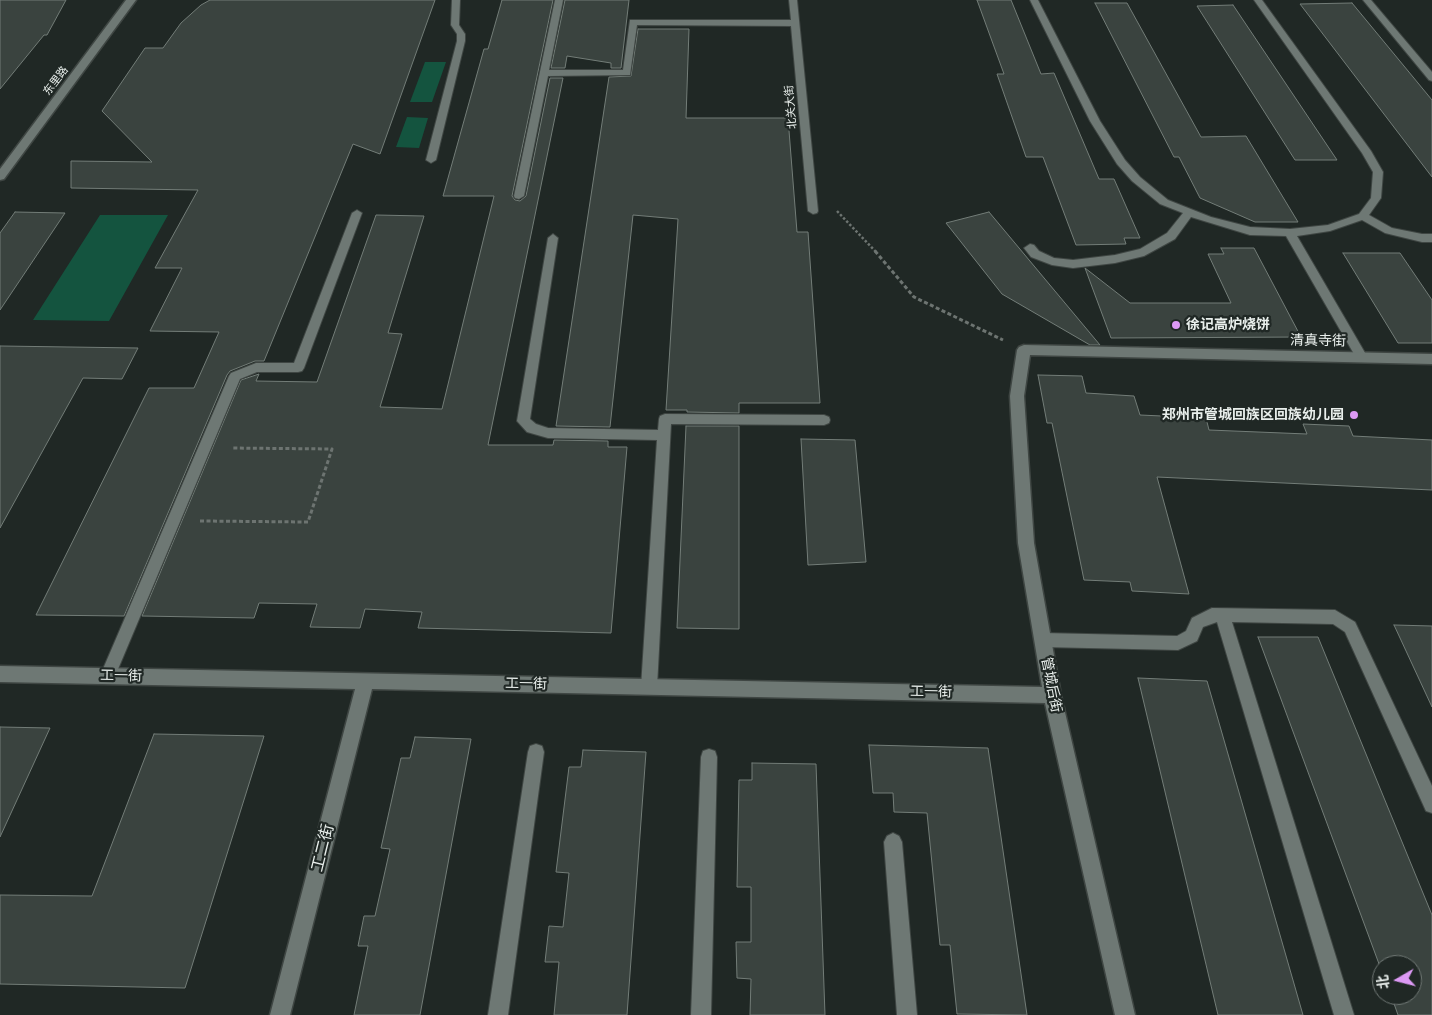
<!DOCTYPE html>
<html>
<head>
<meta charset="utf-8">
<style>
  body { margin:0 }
  #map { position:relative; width:1432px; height:1015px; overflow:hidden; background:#202825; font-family:"PT Sans Narrow","Noto Sans SC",sans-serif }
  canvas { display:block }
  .north { position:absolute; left:1372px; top:955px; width:50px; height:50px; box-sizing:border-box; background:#202825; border:1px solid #707875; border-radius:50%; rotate:262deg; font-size:14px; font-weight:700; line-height:20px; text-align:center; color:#e9efec }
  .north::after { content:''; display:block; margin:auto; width:18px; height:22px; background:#dc99f4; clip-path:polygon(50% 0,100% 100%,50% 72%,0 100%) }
</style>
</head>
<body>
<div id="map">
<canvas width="1432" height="1015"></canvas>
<div class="north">北</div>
</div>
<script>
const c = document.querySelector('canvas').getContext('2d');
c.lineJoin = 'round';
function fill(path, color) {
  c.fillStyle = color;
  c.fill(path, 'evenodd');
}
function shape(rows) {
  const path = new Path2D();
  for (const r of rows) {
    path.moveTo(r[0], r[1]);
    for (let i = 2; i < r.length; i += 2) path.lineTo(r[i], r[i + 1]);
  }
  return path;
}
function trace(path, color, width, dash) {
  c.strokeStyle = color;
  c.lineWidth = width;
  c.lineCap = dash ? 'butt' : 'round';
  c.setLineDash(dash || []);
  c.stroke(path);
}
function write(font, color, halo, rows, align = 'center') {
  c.font = font + ' "PT Sans Narrow","Noto Sans SC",sans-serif';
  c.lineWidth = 4.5;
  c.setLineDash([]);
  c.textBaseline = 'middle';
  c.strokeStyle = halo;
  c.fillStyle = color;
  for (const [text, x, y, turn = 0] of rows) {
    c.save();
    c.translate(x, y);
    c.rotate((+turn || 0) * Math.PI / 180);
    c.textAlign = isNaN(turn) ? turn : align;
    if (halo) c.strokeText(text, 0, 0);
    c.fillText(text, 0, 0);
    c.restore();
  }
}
const green = shape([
  [425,62,446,62,432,102,410,102],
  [407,117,428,118,419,148,396,147],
  [100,215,168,215,109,321,33,320]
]);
const building = shape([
  [0,0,66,0,47,35,44,35,0,89,0,0],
  [210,0,435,0,380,154,353,144,264,361,255,361,230,371,227,375,124,616,36,615,149,388,194,388,219,332,150,331,182,268,155,268,198,190,71,188,71,161,152,162,102,111,145,48,163,48,181,23,201,5,210,0],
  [502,0,553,0,512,196,515,200,520,201,526,196,550,78,563,78,488,445,553,445,554,440,608,441,608,447,627,447,611,633,418,628,422,612,365,609,360,628,310,627,317,604,259,603,254,618,142,616,241,380,259,374,256,381,317,382,376,215,424,216,388,333,402,334,380,407,442,409,494,196,443,196,484,49,488,49,502,0],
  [565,0,629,0,621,68,611,68,611,63,567,56,565,68,551,68,565,0],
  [977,0,1011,0,1041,74,1054,73,1099,179,1114,179,1140,238,1124,238,1126,244,1076,245,1043,157,1026,157,997,74,1004,74,977,0],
  [1095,3,1127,3,1201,137,1246,136,1298,222,1255,222,1200,198,1179,157,1174,157,1095,3],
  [1352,3,1432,100,1432,177,1300,4,1352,3],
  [1233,5,1337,160,1295,160,1197,6,1233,5],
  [638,29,689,29,686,118,788,118,797,232,808,232,820,403,739,403,739,413,687,412,687,410,666,410,678,219,633,215,610,427,556,426,609,77,631,76,638,29],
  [15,212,65,213,0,310,0,233,15,212],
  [989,212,1100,345,1090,345,1002,294,946,223,989,212],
  [1221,248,1254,248,1301,337,1111,338,1085,268,1130,303,1231,303,1208,254,1224,254,1221,248],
  [1343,253,1400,253,1432,300,1432,343,1398,343,1343,253],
  [0,346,138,348,122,379,83,378,0,528,0,346],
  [1038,375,1082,376,1086,393,1134,396,1140,415,1206,418,1209,430,1307,434,1303,424,1349,426,1353,436,1432,440,1432,490,1157,477,1189,594,1132,591,1130,582,1084,580,1052,423,1047,423,1038,375],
  [686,426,739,426,739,629,677,628,686,426],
  [801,439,855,440,866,562,808,565,801,439],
  [1394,625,1432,626,1432,707,1394,625],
  [1258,637,1318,637,1432,915,1432,1015,1398,1015,1391,995,1412,995,1412,965,1382,965,1382,972,1258,637],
  [1138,678,1207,681,1303,1015,1218,1015,1138,678],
  [0,727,50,728,0,837,0,727],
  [154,734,264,736,185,988,0,984,0,895,92,896,154,734],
  [415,737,471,739,420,1015,354,1015,368,946,358,946,364,916,375,916,390,849,381,848,401,758,410,758,415,737],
  [869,745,988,748,1027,1015,957,1014,950,945,940,945,927,813,894,812,893,793,873,793,869,745],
  [583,750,646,752,627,1015,554,1015,559,962,545,962,549,926,563,927,569,873,556,872,569,767,581,767,583,750],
  [752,763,816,764,825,1015,750,1015,751,979,737,978,736,942,751,942,751,887,737,887,739,780,752,780,752,763]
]);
const pathFar1 = shape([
  [837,211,876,252]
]);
const path = shape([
  [875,251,914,297,1003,340],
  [200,521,308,522,332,449,231,448]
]);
const lane = shape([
  [452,0,460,0,459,25,465,34,465,41,436,160,431,163,426,160,457,41,457,34,451,25,452,0],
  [555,0,563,0,549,70,623,70,630,20,791,20,789,0,797,0,818,211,817,213,813,214,808,211,791,26,637,25,630,75,548,76,524,196,519,199,515,198,514,196,555,0],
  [1030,0,1038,0,1100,121,1125,160,1140,177,1168,200,1211,217,1250,227,1290,229,1328,225,1359,214,1371,198,1373,172,1362,153,1254,0,1262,0,1371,151,1383,172,1381,198,1369,215,1392,228,1422,234,1432,234,1432,242,1422,242,1385,233,1362,220,1330,231,1297,236,1368,358,1366,361,1358,361,1286,236,1250,235,1191,217,1175,239,1144,256,1115,263,1073,268,1052,265,1031,257,1024,248,1030,244,1034,245,1039,251,1054,258,1073,260,1115,255,1140,249,1167,233,1183,213,1160,204,1132,181,1117,164,1090,121,1030,0],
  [1363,0,1371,0,1432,72,1432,81,1429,80,1363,0],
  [357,210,362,213,304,368,302,371,298,372,257,372,240,379,113,681,108,683,103,681,100,676,229,376,231,373,256,363,294,363,352,213,357,210],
  [553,234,558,238,530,419,536,424,548,428,658,430,659,419,660,416,665,414,824,415,829,417,830,420,829,423,824,425,671,424,657,687,655,692,649,694,643,692,641,687,657,440,548,438,527,432,517,421,548,238,553,234],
  [1212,608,1335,610,1355,622,1432,786,1432,813,1426,811,1345,632,1333,624,1232,622,1354,1015,1334,1015,1217,622,1203,627,1197,641,1178,650,1043,647,1038,645,1035,640,1038,635,1043,633,1177,636,1186,631,1192,618,1212,608],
  [536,744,542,746,544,752,508,1015,488,1015,528,752,530,746,536,744],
  [709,749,715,751,717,757,711,1015,691,1015,701,757,703,751,709,749],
  [893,833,899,836,902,842,917,1015,897,1015,884,842,887,836,893,833]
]);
const street = shape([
  [1024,345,1432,354,1432,364,1030,355,1024,396,1034,543,1061,695,1135,1015,1115,1015,1045,703,372,689,290,1015,270,1015,355,689,0,682,0,666,1042,687,1018,543,1010,396,1017,350,1019,347,1024,345]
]);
const secondary = shape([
  [126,0,136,0,4,179,0,180,0,169,126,0]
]);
const markers = [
  [1176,325,5,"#dc99f4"],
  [1354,415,5,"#dc99f4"]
];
const farStreetnames = [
  ["东里路",56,81,-53],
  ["北关大街",791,107,-95]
];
const poiNames = [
  ["徐记高炉烧饼",1186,325],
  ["郑州市管城回族区回族幼儿园",1344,415,"right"]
];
const streetNames = [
  ["清真寺街",1318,341,1],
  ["工一街",121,676,1],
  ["工一街",526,684,1],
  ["管城后街",1051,685,79],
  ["工一街",931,692,1]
];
const nearStreetnames = [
  ["工二街",323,848,-76]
];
fill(green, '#14543f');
fill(building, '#3a433f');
trace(building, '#737d78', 1);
trace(lane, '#3f4643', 2);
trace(street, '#3f4643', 3);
trace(secondary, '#3f4643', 3);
trace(pathFar1, '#6d7471', 2.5, [2.5, 2]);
trace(path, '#6d7471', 3, [4, 2.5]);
fill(lane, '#6e7874');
fill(street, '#6e7874');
fill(secondary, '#6e7874');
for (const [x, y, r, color] of markers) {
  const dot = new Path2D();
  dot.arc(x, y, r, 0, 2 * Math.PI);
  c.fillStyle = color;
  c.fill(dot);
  trace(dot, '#202825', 2);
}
write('11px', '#e9efec', '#202825', farStreetnames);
write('bold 14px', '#e9efec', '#202825', poiNames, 'left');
write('14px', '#e9efec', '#202825', streetNames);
write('16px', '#e9efec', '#202825', nearStreetnames);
</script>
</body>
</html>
